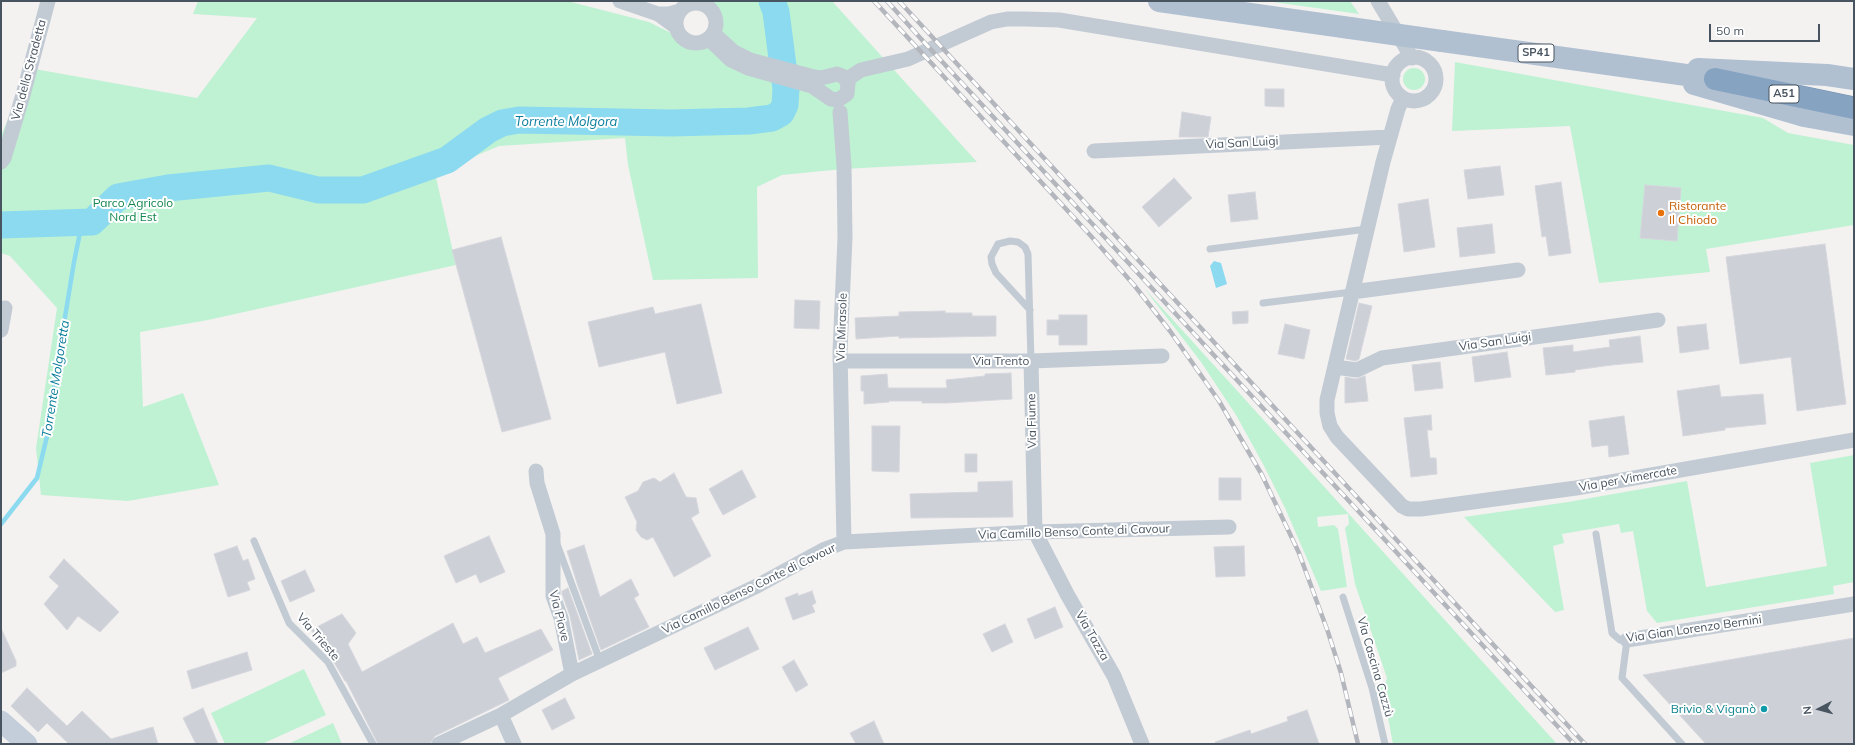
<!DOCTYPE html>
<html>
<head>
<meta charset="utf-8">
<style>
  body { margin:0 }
  #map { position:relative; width:1855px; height:745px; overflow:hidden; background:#f4f1f1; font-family:Mulish,sans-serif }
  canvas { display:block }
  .frame { position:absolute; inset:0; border:2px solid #485460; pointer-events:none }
  .north { position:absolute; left:1799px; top:689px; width:40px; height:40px; -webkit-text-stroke:3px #fff; paint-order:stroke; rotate:264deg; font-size:11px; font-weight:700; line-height:16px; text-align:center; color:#485460 }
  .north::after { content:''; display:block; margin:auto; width:14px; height:18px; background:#485460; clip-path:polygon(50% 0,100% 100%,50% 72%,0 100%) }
  .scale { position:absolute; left:1709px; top:24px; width:111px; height:18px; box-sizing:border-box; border:2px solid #485460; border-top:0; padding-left:5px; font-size:12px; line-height:14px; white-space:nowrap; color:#485460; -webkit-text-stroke:3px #fff; paint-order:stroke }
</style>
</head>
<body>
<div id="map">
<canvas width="1855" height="745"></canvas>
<div class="frame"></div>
<div class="north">N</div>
<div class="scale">50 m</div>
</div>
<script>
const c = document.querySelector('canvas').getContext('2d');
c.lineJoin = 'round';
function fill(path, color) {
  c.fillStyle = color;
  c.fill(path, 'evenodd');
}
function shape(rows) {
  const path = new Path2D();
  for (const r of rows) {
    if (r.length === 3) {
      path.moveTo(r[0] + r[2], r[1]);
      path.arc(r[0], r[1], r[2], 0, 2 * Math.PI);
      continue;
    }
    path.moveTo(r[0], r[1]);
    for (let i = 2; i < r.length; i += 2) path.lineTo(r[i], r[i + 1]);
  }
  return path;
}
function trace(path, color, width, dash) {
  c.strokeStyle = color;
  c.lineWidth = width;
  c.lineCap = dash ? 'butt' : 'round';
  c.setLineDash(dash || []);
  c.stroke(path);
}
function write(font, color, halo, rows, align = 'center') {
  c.font = font + ' Mulish,sans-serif';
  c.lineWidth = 4;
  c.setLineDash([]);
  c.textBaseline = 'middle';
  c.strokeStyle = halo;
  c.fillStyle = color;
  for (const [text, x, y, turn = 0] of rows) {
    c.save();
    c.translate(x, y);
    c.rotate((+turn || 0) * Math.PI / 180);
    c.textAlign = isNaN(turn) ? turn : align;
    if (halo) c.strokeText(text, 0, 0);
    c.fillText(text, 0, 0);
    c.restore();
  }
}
const green = shape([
  [198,1,567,1,649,22,695,45,703,44,713,39,719,30,720,19,718,8,712,1,832,1,977,162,843,169,782,175,757,187,758,278,653,280,628,165,625,138,499,146,435,173,456,265,208,320,140,332,143,407,183,393,219,485,128,501,41,495,36,448,57,308,10,256,1,253,1,136,29,68,197,98,257,18,193,14],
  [1266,1,1350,1,1359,14],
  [1455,62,1763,118,1788,133,1854,145,1854,225,1706,249,1710,272,1599,283,1570,126,1452,131],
  [1414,79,11],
  [1144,288,1348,513,1557,744,1393,744,1388,718,1377,693,1378,689,1385,684,1387,678,1355,584,1345,528,1349,524,1348,514,1317,517,1318,527,1334,525,1338,529,1347,587,1321,591,1285,508,1263,464,1236,415,1201,362],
  [1854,455,1854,582,1833,586,1834,594,1657,623,1647,611,1633,531,1621,533,1619,524,1562,534,1564,543,1553,546,1564,610,1555,612,1464,517,1568,502,1687,481,1706,587,1827,566,1810,463],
  [304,669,326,715,262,744,225,744,211,713],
  [333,723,342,744,288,744]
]);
const water = shape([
  [1214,261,1221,263,1227,284,1216,288,1210,266]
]);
const stream = shape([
  [1,524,37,478,48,432,59,354,74,262,82,223]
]);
const river = shape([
  [1,225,92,222,118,197,168,188,269,178,318,190,363,190,447,160,488,130,502,123,519,120,671,123,749,121,772,118,781,113,785,105,786,89,776,12,772,1]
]);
const building = shape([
  [1265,89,1284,89,1284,107,1265,106,1265,89],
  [1182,112,1211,117,1208,137,1179,137,1182,112],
  [1500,166,1504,195,1468,199,1464,170,1500,166],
  [1174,178,1192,198,1159,227,1142,207,1174,178],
  [1561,182,1571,253,1549,256,1546,236,1542,237,1535,186,1561,182],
  [1645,185,1681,188,1677,241,1640,238,1645,185],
  [1255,192,1258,219,1231,222,1228,195,1255,192],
  [1428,199,1435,247,1404,252,1398,204,1428,199],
  [1492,224,1495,253,1460,257,1457,228,1492,224],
  [501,237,551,419,502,432,452,250,501,237],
  [1825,244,1846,404,1797,411,1791,357,1740,364,1726,257,1825,244],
  [795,300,820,301,819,329,794,328,795,300],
  [1359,303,1372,306,1359,359,1356,361,1346,359,1359,303],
  [701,304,722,393,677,404,665,352,599,367,588,322,653,307,655,314,701,304],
  [945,311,945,313,972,313,972,316,996,316,996,336,899,338,899,336,856,339,855,318,899,316,899,312,945,311],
  [1248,311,1248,323,1233,324,1232,312,1248,311],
  [1059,315,1087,315,1087,345,1059,345,1059,335,1047,335,1047,320,1059,320,1059,315],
  [1285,324,1310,330,1304,359,1278,354,1285,324],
  [1706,324,1709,349,1680,353,1677,327,1706,324],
  [1640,336,1643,362,1612,365,1575,370,1575,372,1546,375,1543,348,1573,345,1573,352,1610,347,1609,340,1640,336],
  [1507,352,1511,377,1475,382,1472,357,1507,352],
  [1440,362,1443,388,1415,391,1412,365,1440,362],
  [1011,373,1012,399,947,403,922,403,922,401,889,401,889,402,864,404,864,391,861,391,861,376,887,374,888,388,947,388,946,380,985,376,985,374,1011,373],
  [1365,376,1368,401,1345,403,1345,377,1356,379,1365,376],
  [1719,385,1721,397,1763,394,1766,424,1725,428,1725,430,1683,436,1677,391,1719,385],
  [1431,415,1432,430,1427,430,1430,458,1436,458,1437,474,1411,477,1404,418,1431,415],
  [1624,416,1629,454,1609,457,1608,445,1592,447,1589,421,1624,416],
  [872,426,900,426,899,472,872,471,872,426],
  [965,454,977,454,977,472,965,472,965,454],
  [742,470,756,497,723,515,709,489,742,470],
  [674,473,686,497,696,498,699,513,691,518,711,556,674,577,653,537,647,540,641,537,636,530,637,522,625,497,638,491,643,482,654,478,660,482,674,473],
  [1219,478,1241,478,1241,500,1219,500,1219,478],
  [1012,481,1013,517,911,518,910,494,978,492,978,482,1012,481],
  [489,536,505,572,480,583,476,574,456,583,444,556,489,536],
  [584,545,600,597,631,579,639,595,634,598,649,627,601,650,577,583,567,551,584,545],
  [237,546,243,561,248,559,255,579,247,582,250,590,228,597,214,554,237,546],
  [1244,546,1245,576,1216,577,1214,547,1244,546],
  [64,559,119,612,100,632,78,616,67,630,44,604,59,586,49,577,64,559],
  [305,570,315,591,290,602,281,581,305,570],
  [568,588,592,654,579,660,570,616,562,594,562,591,568,588],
  [812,591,816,603,812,605,815,612,793,620,785,598,798,593,798,596,812,591],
  [1055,607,1063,627,1035,639,1027,619,1055,607],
  [342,614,356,633,348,644,362,672,453,623,463,644,477,637,485,653,541,629,553,650,498,678,509,700,435,736,430,744,378,744,346,681,345,681,332,659,311,630,342,614],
  [1005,624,1013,642,992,652,983,634,1005,624],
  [748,627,759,649,715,670,704,648,748,627],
  [1,628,16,661,16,666,1,673,1,628],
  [1854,638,1854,744,1706,744,1643,675,1854,638],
  [247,652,252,670,192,689,187,671,247,652],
  [794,660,808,685,796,692,782,667,794,660],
  [27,688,67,726,82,711,111,739,153,727,158,744,69,744,47,723,38,732,11,706,27,688],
  [565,698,575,718,552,730,542,710,565,698],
  [203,708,218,744,196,744,183,718,203,708],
  [1307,710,1319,744,1216,744,1215,742,1250,730,1251,734,1288,721,1287,717,1307,710],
  [874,721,884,744,856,744,850,733,874,721]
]);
const service = shape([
  [1210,249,1367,229],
  [1263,303,1352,292],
  [1030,310,996,273,992,264,991,257,998,244,1010,241,1018,242,1025,247,1028,254,1031,361],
  [1596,534,1612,633,1620,640,1627,640,1622,678,1682,744],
  [254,541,289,623,328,662,373,744],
  [557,544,600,661],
  [1343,597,1372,688,1385,744]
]);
const minor = shape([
  [620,1,658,14],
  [1378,1,1412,58],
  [696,23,20],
  [676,27,658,14,669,14,680,11],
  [709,39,731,60,748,68,812,86,831,99,838,100,847,94,848,83,844,77,840,75,837,74,821,78,814,77,750,60,734,52,713,33],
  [1414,79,22],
  [846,80,861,70,908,59,991,22,1007,19,1025,19,1059,20,1393,75],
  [1403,98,1398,109,1383,162,1327,400,1327,413,1330,426,1337,437,1402,506,1408,509,1421,509,1576,488,1854,440],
  [840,112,844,166,845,238,840,351,844,542],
  [1094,151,1390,137],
  [1,162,4,158,23,95,48,1],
  [1352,292,1518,270],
  [1,330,5,308],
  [840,361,1031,361,1162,356],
  [1031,361,1035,532,1067,594,1114,676,1142,744],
  [1335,367,1357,370,1382,358,1658,320],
  [536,471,537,483,553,534,553,596,561,618,572,674],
  [1627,640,1854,604],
  [501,715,514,744],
  [439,744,501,715,572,674,757,586,823,550,844,542,1035,532,1229,527]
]);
const secondary = shape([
  [1,721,27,744]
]);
const primary = shape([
  [1159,1,1350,28],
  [1442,41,1715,79],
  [1698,69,1827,75,1854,79],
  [1694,84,1804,116,1854,125]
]);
const motorway = shape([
  [1715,79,1854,108]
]);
const rail = shape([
  [874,1,1090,235,1134,285,1170,331,1219,401,1262,475,1299,553,1328,632,1341,673,1358,744],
  [887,1,923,41,1574,744],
  [899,1,1585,744]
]);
const primaryBridge = shape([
  [1350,28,1442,41]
]);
const markers = [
  [1661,213,4,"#e8710a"],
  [1764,709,4,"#0f9aa8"]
];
const shields = [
  [1536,53,36],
  [1784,94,30]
];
const shieldNames = [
  ["SP41",1536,53],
  ["A51",1784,94]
];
const streetNames = [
  ["Via della Stradetta",29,70,-75],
  ["Via San Luigi",1242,143,-3],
  ["Via Mirasole",842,327,-88],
  ["Via San Luigi",1495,342,-8],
  ["Via Trento",1001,361],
  ["Via Fiume",1032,421,-91],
  ["Via per Vimercate",1628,479,-10],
  ["Via Camillo Benso Conte di Cavour",1074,532,-2],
  ["Via Camillo Benso Conte di Cavour",749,589,-26],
  ["Via Piave",559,616,76],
  ["Via Gian Lorenzo Bernini",1694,629,-8],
  ["Via Tazza",1092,636,60],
  ["Via Trieste",318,637,49],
  ["Via Cascina Cazzù",1375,667,74]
];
const parkNames = [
  ["Parco Agricolo",133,203],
  ["Nord Est",133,217]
];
const foodNames = [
  ["Ristorante",1669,206],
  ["Il Chiodo",1669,220]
];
const cultureNames = [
  ["Brivio & Viganò",1756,709]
];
const waterNames = [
  ["Torrente Molgora",566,122],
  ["Torrente Molgoretta",56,379,-81]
];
fill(green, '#bff2d3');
fill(water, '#8bdaf0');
trace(stream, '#8bdaf0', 4.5);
trace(river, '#8bdaf0', 27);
fill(building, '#cdd0d6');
trace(building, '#d5d7dd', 1);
trace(motorway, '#728eae', 23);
trace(service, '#c2cbd3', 7);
trace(minor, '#c2cbd3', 15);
trace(secondary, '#c4cedb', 21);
trace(primary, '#b0c0d1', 22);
trace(motorway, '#87a3c2', 22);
trace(rail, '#b3b6bc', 4.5);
trace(rail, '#fff', 3, [9]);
trace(primaryBridge, '#b0c0d1', 22);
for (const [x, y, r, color] of markers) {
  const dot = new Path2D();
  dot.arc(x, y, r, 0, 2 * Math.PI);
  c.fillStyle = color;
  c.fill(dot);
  trace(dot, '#fff', 1.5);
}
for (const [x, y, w] of shields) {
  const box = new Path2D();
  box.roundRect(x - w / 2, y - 9, w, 18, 3);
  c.fillStyle = '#fff';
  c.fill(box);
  trace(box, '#485460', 1);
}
write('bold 11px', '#485460', null, shieldNames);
write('12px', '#485460', '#fff', streetNames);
write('12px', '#13874e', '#fff', parkNames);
write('12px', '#c56008', '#fff', foodNames, 'left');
write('12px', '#0d838f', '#fff', cultureNames, 'right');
write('italic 13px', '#087c9c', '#fff', waterNames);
</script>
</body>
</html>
